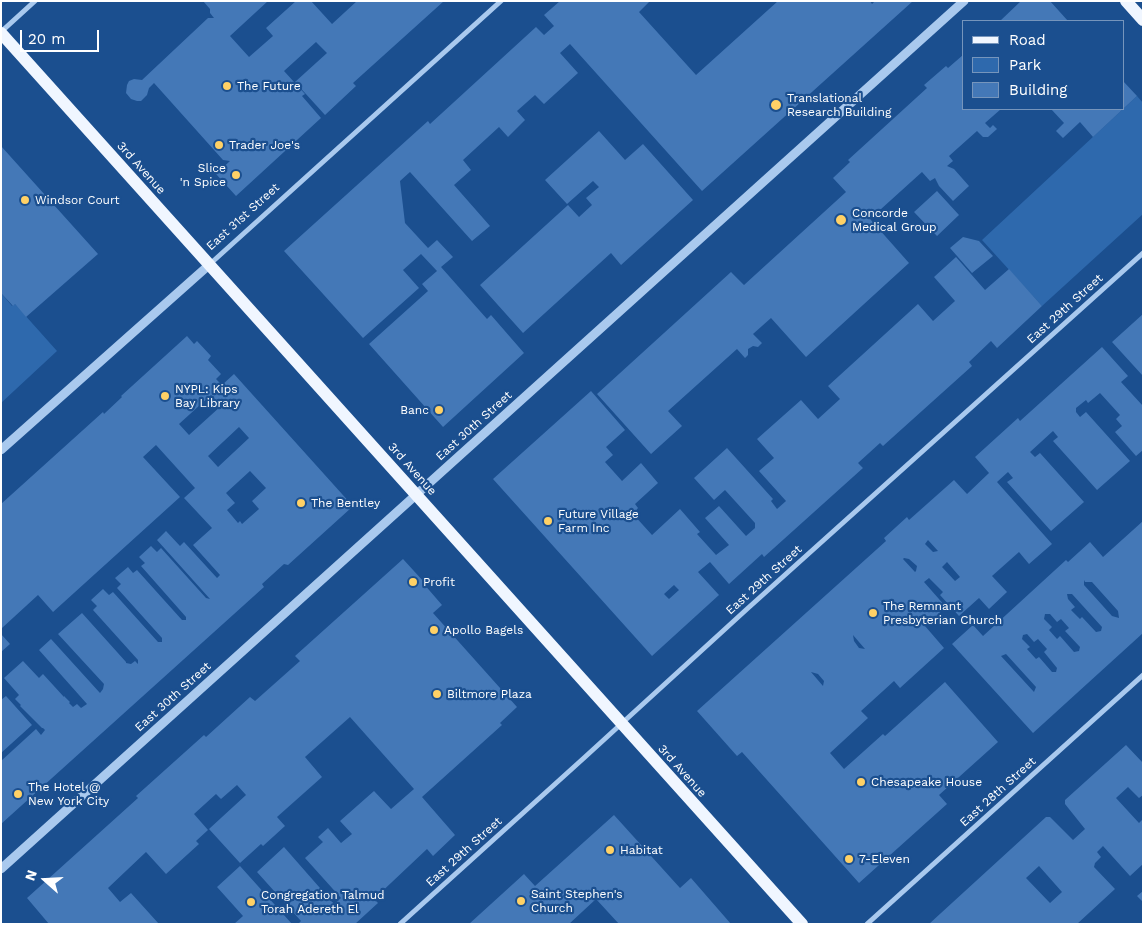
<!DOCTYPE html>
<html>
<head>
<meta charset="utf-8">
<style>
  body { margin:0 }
  #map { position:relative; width:1144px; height:925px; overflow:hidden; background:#1b4f8f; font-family:"Work Sans",sans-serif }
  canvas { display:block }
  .frame { position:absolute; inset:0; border:2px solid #fff; pointer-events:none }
  .legend { position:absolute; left:962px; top:20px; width:162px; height:90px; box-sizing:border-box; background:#1b4f8f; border:1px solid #7695bc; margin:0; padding:6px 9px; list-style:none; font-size:15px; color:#fff }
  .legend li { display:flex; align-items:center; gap:10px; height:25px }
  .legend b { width:25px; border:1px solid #7695bc }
  .north { position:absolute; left:20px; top:855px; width:50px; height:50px; -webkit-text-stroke:4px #1b4f8f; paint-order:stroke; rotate:289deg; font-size:14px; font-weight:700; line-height:20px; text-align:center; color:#fff }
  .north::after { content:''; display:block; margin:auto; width:18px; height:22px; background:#fff; clip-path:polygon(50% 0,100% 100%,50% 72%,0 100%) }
  .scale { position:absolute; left:20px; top:30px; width:79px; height:22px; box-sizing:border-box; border:2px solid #fff; border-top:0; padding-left:6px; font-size:15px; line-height:18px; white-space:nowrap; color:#fff; -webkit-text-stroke:4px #1b4f8f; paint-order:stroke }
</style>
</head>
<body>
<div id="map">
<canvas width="1144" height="925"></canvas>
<div class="frame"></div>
<ul class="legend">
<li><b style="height:6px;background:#f0f6ff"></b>Road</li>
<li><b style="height:14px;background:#2e69ad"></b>Park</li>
<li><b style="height:14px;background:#4478b7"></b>Building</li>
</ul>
<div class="north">N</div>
<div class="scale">20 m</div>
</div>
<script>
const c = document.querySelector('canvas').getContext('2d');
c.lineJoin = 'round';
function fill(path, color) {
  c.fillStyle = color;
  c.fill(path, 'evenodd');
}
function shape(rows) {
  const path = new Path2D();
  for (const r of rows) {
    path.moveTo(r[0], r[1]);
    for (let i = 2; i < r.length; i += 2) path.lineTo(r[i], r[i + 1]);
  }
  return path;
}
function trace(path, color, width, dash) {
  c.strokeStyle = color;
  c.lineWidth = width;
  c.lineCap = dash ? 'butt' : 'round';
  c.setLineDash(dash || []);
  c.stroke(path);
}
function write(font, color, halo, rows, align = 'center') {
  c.font = font + ' "Work Sans",sans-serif';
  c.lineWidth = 4.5;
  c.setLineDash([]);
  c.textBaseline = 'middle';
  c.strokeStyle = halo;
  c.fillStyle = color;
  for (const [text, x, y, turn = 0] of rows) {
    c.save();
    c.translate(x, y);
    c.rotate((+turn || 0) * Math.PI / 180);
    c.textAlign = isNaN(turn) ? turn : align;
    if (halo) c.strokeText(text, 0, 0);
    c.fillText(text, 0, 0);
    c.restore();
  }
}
const green = shape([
  [1137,96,1143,103,1143,214,1042,306,982,240],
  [1,293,12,306,15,304,57,351,1,403]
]);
const building = shape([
  [203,1,268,1,230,36,249,57,273,36,266,28,296,1,311,1,332,24,357,1,444,1,353,83,356,86,325,115,295,82,327,53,316,42,284,71,305,94,302,96,321,118,236,196,216,174,230,161,223,160,154,83,149,88,147,95,141,101,137,101,131,99,126,93,127,85,129,81,134,79,142,80,208,18,214,18,210,13,210,9],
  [560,1,650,1,639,12,696,75,778,1,870,1,872,4,875,1,913,1,702,191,570,44,560,53,578,73,544,104,535,95,517,111,525,120,508,137,499,127,463,160,471,170,454,185,490,226,472,241,410,172,400,181,405,223,428,248,437,240,453,257,441,267,487,319,491,315,524,353,443,427,369,344,428,291,422,284,437,271,421,254,403,270,419,288,363,338,284,251,428,121,430,124,536,27,544,35,554,26,544,15],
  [1021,1,1050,1,1068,21,1000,21],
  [963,55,963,109,1001,109,985,123,990,128,993,125,997,129,988,137,983,137,977,131,949,156,953,161,947,166,954,169,969,186,953,201,939,186,935,178,930,181,922,172,870,219,909,263,806,357,771,318,753,334,762,343,758,347,753,346,748,349,748,355,745,358,737,349,668,411,682,426,651,454,597,394,731,272,744,285,846,192,833,178,850,162,848,160,927,88,924,85,946,66,948,68],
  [1123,81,1137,96,1093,137,1080,122,1063,138,1056,131,1064,123,1051,109,1123,109],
  [599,131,625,160,643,144,693,200,621,265,611,253,523,333,480,285,568,205,579,217,592,205,586,198,599,187,593,181,567,204,545,180],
  [1,146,98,254,26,317,15,304,13,306,1,293],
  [937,191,959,215,937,236,914,212],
  [963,237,979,241,993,256,972,273,950,248],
  [956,257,985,290,1009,269,1042,306,997,348,991,341,969,362,972,366,883,446,880,443,858,463,863,468,764,557,762,554,729,584,710,562,698,572,719,595,652,656,493,479,591,391,625,430,606,447,613,455,605,462,622,481,641,463,658,483,635,504,638,508,633,514,652,535,680,509,700,532,697,534,716,555,729,545,705,518,719,506,746,536,755,528,755,523,725,490,714,500,694,478,727,448,773,499,771,501,777,509,786,501,759,471,774,458,757,439,801,400,818,419,840,399,828,386,918,304,933,321,955,301,934,277],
  [674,585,679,590,669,599,664,594],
  [1143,314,1143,376,1112,342],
  [187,336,194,344,197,341,211,356,208,360,221,374,216,379,222,385,234,374,351,504,351,508,288,565,284,564,262,584,264,587,1,824,1,761,36,729,41,735,45,730,43,728,42,728,20,706,21,705,15,699,19,695,4,678,23,661,39,678,43,674,64,697,64,696,70,702,69,703,73,707,77,704,81,708,87,704,39,650,51,639,100,693,103,689,104,684,58,634,82,613,126,662,126,663,131,664,135,661,138,664,138,660,93,610,97,606,91,600,103,589,109,595,113,592,158,642,162,642,162,638,117,588,121,584,115,578,128,567,133,573,137,570,182,620,186,620,186,617,141,566,145,563,139,557,151,546,157,552,161,548,206,598,210,599,157,540,166,531,180,546,184,542,217,578,220,575,193,545,212,528,184,498,195,488,156,445,143,457,180,497,53,612,38,595,2,628,1,626,1,504,103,412,104,414,122,397,121,396],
  [211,395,221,406,189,435,179,424],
  [239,427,249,438,218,467,208,456],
  [250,471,266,488,252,501,259,509,242,524,240,521,238,523,227,510,235,503,226,493],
  [1102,347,1128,376,1121,382,1143,406,1143,450,1136,456,1115,432,1122,426,1116,419,1120,415,1100,393,1088,403,1086,400,1076,408,1076,412,1080,417,1086,412,1130,461,1097,490,1053,441,1058,437,1053,431,1030,452,1035,457,1040,453,1084,502,1051,531,1007,482,1013,478,1008,472,997,482,1052,544,1029,564,1019,552,992,576,1007,592,989,609,979,598,959,616,940,595,943,592,929,578,924,582,946,607,925,626,944,648,900,688,894,681,861,711,868,718,830,753,844,769,883,734,885,736,945,682,998,742,939,795,947,804,859,883,742,752,737,756,697,711,886,541,884,538,907,517,909,520,954,480,967,494,989,473,975,457,1018,418,1020,421],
  [928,540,938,551,933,552,925,544],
  [904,558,909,559,917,566,916,571,915,572,903,559],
  [947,562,960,577,955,581,942,567],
  [853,635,865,649,859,648,854,641],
  [811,672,818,674,824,681,823,686],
  [1143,521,1143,633,1033,733,952,644,973,625,983,636,1066,560,1068,562,1090,542,1103,557],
  [1084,580,1085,582,1092,582,1118,611,1119,618,1112,616,1084,585],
  [1067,594,1072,594,1102,627,1101,631,1096,632,1082,617,1080,619,1071,610,1075,607,1068,599],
  [1045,614,1050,614,1057,622,1061,619,1069,628,1065,631,1080,647,1079,651,1074,652,1060,636,1057,639,1049,630,1052,627,1044,619],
  [1027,634,1034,642,1038,639,1047,649,1044,652,1057,668,1056,672,1052,672,1039,657,1036,659,1027,649,1030,647,1022,639,1023,635],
  [1006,654,1036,687,1034,692,1001,656],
  [403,559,424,582,423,583,442,605,433,613,517,707,500,723,502,725,422,797,455,835,433,856,427,849,374,899,378,903,355,924,298,924,301,921,257,872,284,847,334,904,341,898,305,858,323,842,318,837,328,828,341,843,352,834,340,821,374,791,391,809,414,789,350,717,305,757,322,777,277,817,285,826,263,846,261,844,240,863,209,829,246,795,237,785,221,799,216,794,194,814,208,830,196,841,199,844,166,874,146,852,108,888,120,902,131,893,159,924,49,924,27,898,138,798,136,796,204,735,206,737,250,697,255,701,300,661,295,656],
  [1,634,10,644,1,652],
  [6,696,32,725,1,753,1,700],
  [1126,745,1143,763,1143,795,1139,798,1128,787,1116,798,1139,823,1143,819,1143,864,1130,876,1103,846,1097,852,1101,857,1095,863,1094,867,1115,889,1077,924,929,924,1046,817,1050,817,1073,840,1085,829,1065,804,1065,800],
  [1039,866,1062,892,1050,903,1026,878],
  [614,815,680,888,691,878,731,924,619,924,596,899,569,924,469,924,524,874,535,886],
  [240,866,292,924,234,924,243,916,217,887],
  [1143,891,1143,902,1137,896]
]);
const minor = shape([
  [1,32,35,1],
  [210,264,501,1],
  [400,924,585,757,747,609,1143,253],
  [867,924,1143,675]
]);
const tertiary = shape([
  [1,450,209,265],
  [1,869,964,1]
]);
const primary = shape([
  [1126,1,1143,20],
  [1,33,802,924]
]);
const markers = [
  [227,86,5,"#ffd166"],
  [776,105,6,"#ffd166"],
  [219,145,5,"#ffd166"],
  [236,175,5,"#ffd166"],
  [25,200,5,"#ffd166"],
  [841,220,6,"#ffd166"],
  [165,396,5,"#ffd166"],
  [439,410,5,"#ffd166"],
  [301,503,5,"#ffd166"],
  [548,521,5,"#ffd166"],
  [413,582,5,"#ffd166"],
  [873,613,5,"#ffd166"],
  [434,630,5,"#ffd166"],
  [437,694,5,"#ffd166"],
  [861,782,5,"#ffd166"],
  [18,794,5,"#ffd166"],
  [610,850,5,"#ffd166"],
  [849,859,5,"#ffd166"],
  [521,901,5,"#ffd166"],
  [251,902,5,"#ffd166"]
];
const poiNames = [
  ["The Future",237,86],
  ["Translational",787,98],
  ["Research Building",787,112],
  ["Trader Joe's",229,145],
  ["Slice",226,168,"right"],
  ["'n Spice",226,182,"right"],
  ["Windsor Court",35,200],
  ["Concorde",852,213],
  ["Medical Group",852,227],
  ["NYPL: Kips",175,389],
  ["Bay Library",175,403],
  ["Banc",429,410,"right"],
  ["The Bentley",311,503],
  ["Future Village",558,514],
  ["Farm Inc",558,528],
  ["Profit",423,582],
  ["The Remnant",883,606],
  ["Presbyterian Church",883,620],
  ["Apollo Bagels",444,630],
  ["Biltmore Plaza",447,694],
  ["Chesapeake House",871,782],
  ["The Hotel @",28,787],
  ["New York City",28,801],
  ["Habitat",620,850],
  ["7-Eleven",859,859],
  ["Saint Stephen's",531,894],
  ["Church",531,908],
  ["Congregation Talmud",261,895],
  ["Torah Adereth El",261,909]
];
const streetNames = [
  ["3rd Avenue",141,168,48],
  ["East 31st Street",243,217,-42],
  ["East 29th Street",1065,309,-42],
  ["East 30th Street",474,426,-42],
  ["3rd Avenue",412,469,48],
  ["East 29th Street",764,580,-42],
  ["East 30th Street",173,697,-42],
  ["3rd Avenue",682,771,48],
  ["East 28th Street",998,792,-42],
  ["East 29th Street",464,852,-42]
];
fill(green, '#2e69ad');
fill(building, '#4478b7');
trace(minor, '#a9c9ee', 5);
trace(tertiary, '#a9c9ee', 9);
trace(primary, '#f0f6ff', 12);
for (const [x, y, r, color] of markers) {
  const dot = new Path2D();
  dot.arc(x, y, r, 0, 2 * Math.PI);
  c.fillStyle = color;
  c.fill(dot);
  trace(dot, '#1b4f8f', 2);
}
write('12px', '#fff', '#1b4f8f', poiNames, 'left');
write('12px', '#fff', '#1b4f8f', streetNames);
</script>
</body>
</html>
